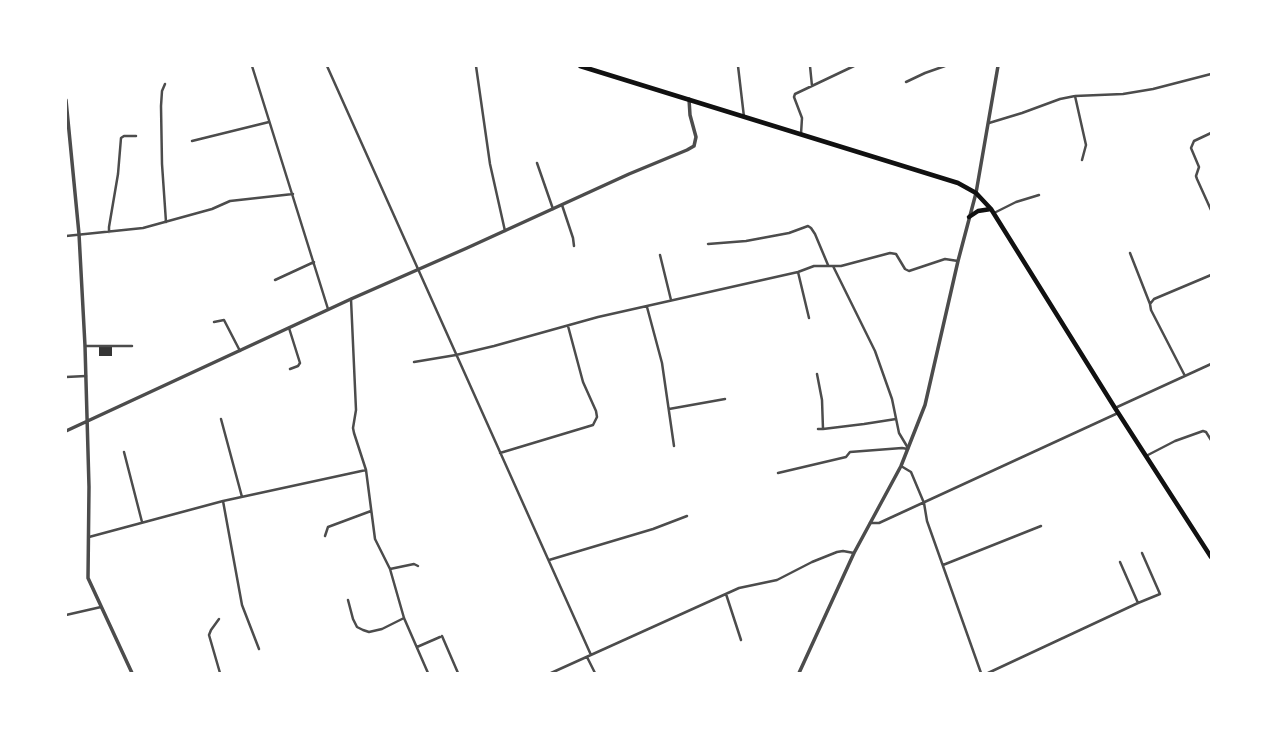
<!DOCTYPE html>
<html>
<head>
<meta charset="utf-8">
<style>
  body { margin:0 }
  #map { position:relative; width:1277px; height:739px; overflow:hidden; background:#fff; font-family:"Varela Round",sans-serif }
  canvas { display:block }
  .frame { position:absolute; inset:0; border:67px solid #fff; pointer-events:none }
</style>
</head>
<body>
<div id="map">
<canvas width="1277" height="739"></canvas>
<div class="frame"></div>
</div>
<script>
const c = document.querySelector('canvas').getContext('2d');
c.lineJoin = 'round';
function fill(path, color) {
  c.fillStyle = color;
  c.fill(path, 'evenodd');
}
function shape(rows) {
  const path = new Path2D();
  for (const r of rows) {
    path.moveTo(r[0], r[1]);
    for (let i = 2; i < r.length; i += 2) path.lineTo(r[i], r[i + 1]);
  }
  return path;
}
function trace(path, color, width, dash) {
  c.strokeStyle = color;
  c.lineWidth = width;
  c.lineCap = dash ? 'butt' : 'round';
  c.setLineDash(dash || []);
  c.stroke(path);
}
const building = shape([
  [99,347,112,347,112,356,99,356]
]);
const minor = shape([
  [252,66,328,309],
  [327,66,591,655],
  [476,66,490,164,505,231],
  [738,66,744,117],
  [810,66,812,86],
  [906,82,925,73,945,66],
  [165,84,162,91,161,106,162,164,166,222],
  [1075,96,1086,145,1082,160],
  [989,123,1022,113,1060,99,1075,96,1123,94,1153,89,1211,74],
  [1211,133,1194,141,1191,148,1199,167,1196,176,1197,179,1211,210],
  [801,134,802,118,794,97,795,94,854,66],
  [192,141,269,122],
  [537,163,553,209],
  [562,205,573,238,574,246],
  [994,213,1016,202,1039,195],
  [109,232,109,227,118,174,121,138,124,136,136,136],
  [66,236,143,228,212,209,230,201,293,194],
  [708,244,746,241,789,233,808,226,811,228,815,234,828,265],
  [1130,253,1150,304],
  [660,255,671,300],
  [833,266,875,351,892,399,899,433,908,448],
  [798,272,809,318],
  [275,280,314,262],
  [351,299,356,410,353,428,354,433,366,470,375,539,390,569,404,618,428,673],
  [647,307,662,363,674,446],
  [214,322,224,320,240,351],
  [289,328,300,363,298,366,290,369],
  [85,346,132,346],
  [414,362,456,355,494,346,598,317,798,272,814,266,841,266,890,253,896,254,905,269,909,271,945,259,958,261],
  [817,374,822,400,823,429,818,429],
  [1185,376,1151,310,1150,304,1154,299,1211,275],
  [66,377,86,376],
  [1115,408,1211,364],
  [669,409,725,399],
  [221,419,242,497],
  [823,429,864,424,896,419],
  [124,452,142,522],
  [500,453,593,425,597,417,596,411,583,382,568,326],
  [1146,456,1175,441,1203,431,1206,432,1211,440],
  [901,466,911,472,924,503,927,521,981,673],
  [778,473,846,457,850,452,902,448,908,449],
  [223,501,242,605,259,649],
  [870,523,879,523,1118,413],
  [325,536,328,527,371,511],
  [89,537,223,501,366,470],
  [549,560,653,529,687,516],
  [943,565,1041,526],
  [390,569,414,564,418,566],
  [726,594,741,640],
  [348,600,353,619,357,627,363,630,369,632,382,629,404,618],
  [1138,603,1160,594,1142,553],
  [66,615,101,607],
  [219,619,211,630,209,635,220,673],
  [442,636,458,673],
  [417,647,440,637],
  [587,657,595,673],
  [551,673,739,588,777,580,812,562,837,552,843,551,854,553],
  [988,673,1138,603,1120,562]
]);
const tertiary = shape([
  [66,100,79,234,85,346,89,487,88,578,132,673],
  [66,431,351,299,467,248,629,174,687,150,694,146,696,137,690,115,689,99],
  [799,673,854,553,901,466,925,405,958,261,976,193,998,66]
]);
const trunk = shape([
  [580,66,958,183,976,193,991,209,1115,408,1211,557],
  [969,217,978,211,991,209]
]);
fill(building, '#353535');
trace(minor, '#4c4c4c', 2.5);
trace(tertiary, '#4c4c4c', 3.5);
trace(trunk, '#111', 4.5);
</script>
</body>
</html>
